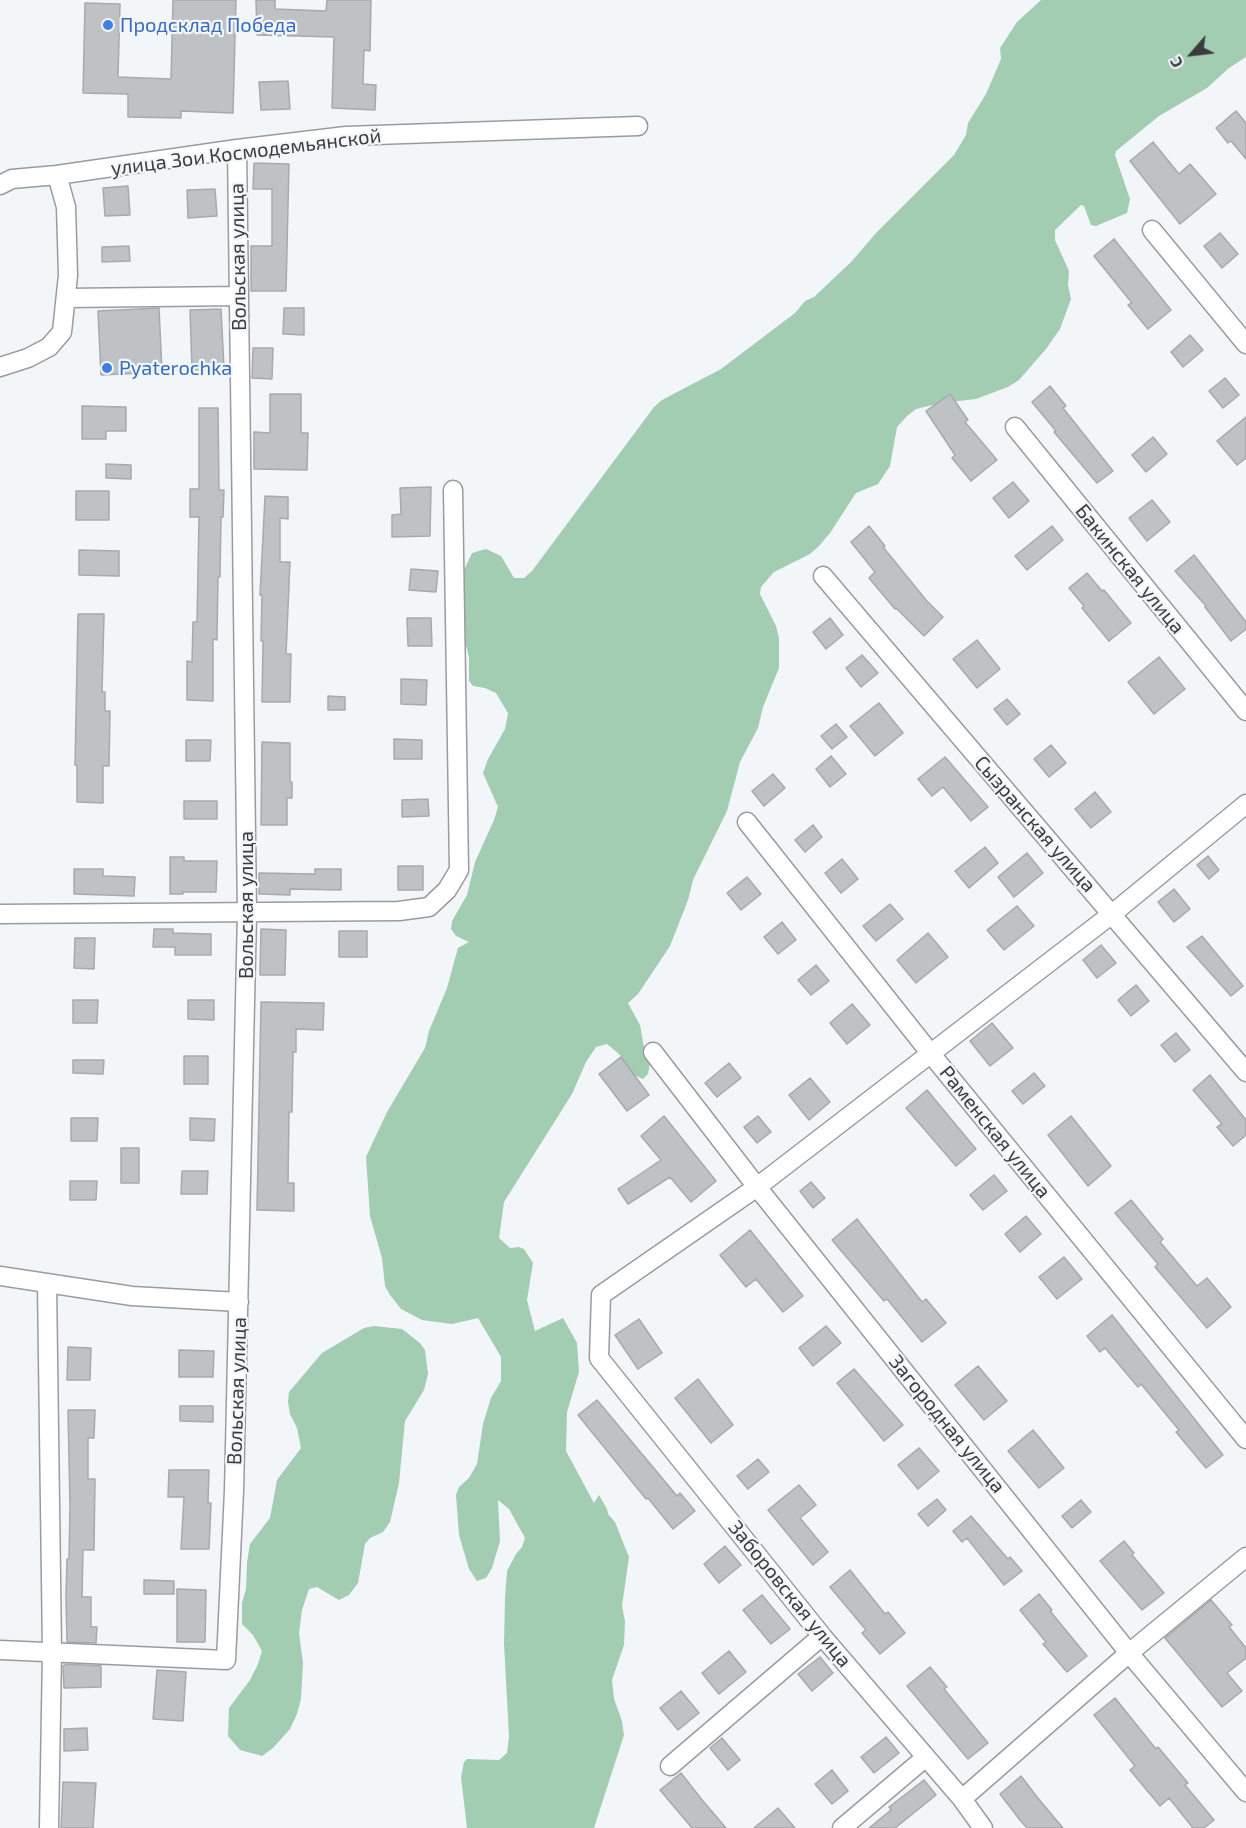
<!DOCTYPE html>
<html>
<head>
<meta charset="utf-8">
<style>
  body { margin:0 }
  #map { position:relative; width:1246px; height:1828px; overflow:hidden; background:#f3f6f9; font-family:"Exo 2",sans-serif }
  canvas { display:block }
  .north { position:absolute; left:1162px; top:24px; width:60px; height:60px; -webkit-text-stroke:4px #f3f6f9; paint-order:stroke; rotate:242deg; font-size:16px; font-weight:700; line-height:24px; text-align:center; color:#3b3c3d }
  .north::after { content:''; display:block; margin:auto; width:21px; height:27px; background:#3b3c3d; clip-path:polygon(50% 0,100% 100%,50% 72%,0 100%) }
</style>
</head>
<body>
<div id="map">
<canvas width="1246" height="1828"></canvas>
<div class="north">С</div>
</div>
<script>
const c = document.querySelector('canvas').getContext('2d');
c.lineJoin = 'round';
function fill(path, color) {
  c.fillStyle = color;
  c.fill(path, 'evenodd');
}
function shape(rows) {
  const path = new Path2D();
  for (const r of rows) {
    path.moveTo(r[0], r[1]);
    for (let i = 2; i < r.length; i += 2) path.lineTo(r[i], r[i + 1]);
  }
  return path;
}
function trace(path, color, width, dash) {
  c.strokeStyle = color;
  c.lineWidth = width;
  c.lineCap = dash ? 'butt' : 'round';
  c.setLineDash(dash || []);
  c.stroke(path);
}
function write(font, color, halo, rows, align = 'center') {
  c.font = font + ' "Exo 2",sans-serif';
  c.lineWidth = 4.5;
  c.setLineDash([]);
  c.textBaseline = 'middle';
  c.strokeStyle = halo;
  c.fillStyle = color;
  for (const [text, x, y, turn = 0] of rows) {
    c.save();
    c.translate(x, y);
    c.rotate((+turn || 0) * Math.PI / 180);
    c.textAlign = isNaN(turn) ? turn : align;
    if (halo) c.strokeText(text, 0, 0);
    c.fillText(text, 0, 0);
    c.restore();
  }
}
const forest = shape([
  [1041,0,1246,0,1246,57,1229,68,1207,88,1159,116,1116,151,1115,155,1130,199,1127,213,1096,226,1091,225,1084,206,1081,205,1055,230,1055,240,1069,271,1068,285,1071,299,1060,329,1046,349,1019,380,1008,387,976,399,941,403,916,409,907,416,897,427,890,466,878,484,856,493,830,533,819,546,810,554,774,572,761,587,760,594,776,626,779,638,779,668,763,707,758,728,740,762,727,811,693,880,688,900,670,946,638,994,628,1003,640,1025,645,1053,650,1063,648,1074,643,1079,634,1075,619,1054,607,1044,596,1047,586,1062,572,1094,504,1202,499,1238,510,1248,519,1247,524,1249,533,1263,527,1300,535,1331,563,1318,577,1343,579,1372,567,1412,566,1451,594,1503,599,1495,607,1509,608,1514,615,1522,629,1557,622,1606,625,1621,624,1645,612,1680,614,1699,622,1721,624,1735,594,1828,467,1828,461,1777,464,1762,467,1759,499,1760,507,1753,509,1737,504,1644,505,1597,507,1571,516,1554,522,1547,525,1538,509,1509,498,1500,500,1541,492,1568,486,1578,477,1581,469,1569,459,1535,456,1495,459,1487,469,1478,477,1464,483,1424,491,1398,501,1381,501,1357,478,1318,452,1324,422,1320,401,1309,390,1295,385,1286,382,1258,370,1216,366,1157,387,1112,425,1048,429,1031,447,988,458,948,469,942,456,936,451,929,452,921,467,895,475,862,494,820,498,807,483,773,488,759,505,729,508,713,496,693,485,688,473,686,469,681,469,657,459,619,459,581,472,553,486,549,501,556,514,578,524,578,532,571,654,407,662,400,721,369,795,313,805,301,814,297,852,261,877,232,954,155,966,135,968,123,986,94,1001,59,1000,48,1017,22],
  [374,1326,402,1329,420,1343,425,1350,428,1374,424,1390,405,1421,399,1483,390,1522,383,1532,370,1538,365,1544,358,1583,349,1595,339,1600,317,1587,309,1589,302,1610,299,1633,303,1663,301,1699,297,1714,290,1729,273,1748,262,1756,240,1750,228,1736,229,1708,250,1680,258,1664,262,1651,253,1635,242,1624,242,1603,246,1589,247,1562,250,1544,270,1518,277,1480,301,1448,297,1428,290,1414,288,1402,289,1392,322,1353,364,1328]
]);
const building = shape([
  [173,0,236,0,233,113,181,111,181,118,128,117,128,94,83,93,85,3,120,4,118,77,171,79,173,0],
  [256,0,275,0,275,9,326,11,327,0,371,0,370,51,364,50,363,84,376,85,375,110,332,108,334,37,257,35,256,0],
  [288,81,290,109,261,110,259,82,288,81],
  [1236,111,1246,123,1246,159,1231,141,1228,143,1216,128,1236,111],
  [1153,142,1179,174,1190,164,1216,194,1180,224,1130,161,1153,142],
  [254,163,289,164,286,291,251,291,251,246,272,246,272,189,253,189,254,163],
  [128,186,130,215,105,216,103,188,128,186],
  [215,189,217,216,188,218,187,190,215,189],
  [1220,233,1238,254,1222,268,1204,246,1220,233],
  [1114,239,1171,310,1148,329,1128,305,1132,303,1094,256,1114,239],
  [129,246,130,261,102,262,102,247,129,246],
  [159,308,162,372,101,375,98,311,159,308],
  [284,308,304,308,304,335,283,334,284,308],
  [221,309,224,368,192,370,190,310,221,309],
  [1190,335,1203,350,1183,367,1171,352,1190,335],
  [253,348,273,348,272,379,252,378,253,348],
  [1225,378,1239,395,1223,408,1209,391,1225,378],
  [1050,386,1066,406,1063,408,1113,471,1097,483,1054,432,1056,431,1032,402,1050,386],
  [270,394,301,394,301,433,308,433,307,470,254,469,254,432,270,433,270,394],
  [950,394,968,420,965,422,997,460,971,481,952,458,955,455,926,411,950,394],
  [82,406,126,407,126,431,106,431,106,439,82,439,82,406],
  [199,408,218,408,219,490,224,490,223,517,221,517,220,577,218,577,217,640,213,639,213,701,187,700,187,661,192,662,193,622,197,622,199,517,190,517,190,489,199,489,199,408],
  [1246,417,1246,458,1237,465,1217,441,1246,417],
  [1153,437,1167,454,1146,472,1132,455,1153,437],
  [106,464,131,465,131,479,106,478,106,464],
  [1013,482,1029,501,1009,518,993,498,1013,482],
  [431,487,430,536,392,537,392,515,401,514,400,488,431,487],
  [76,491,109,491,109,520,76,520,76,491],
  [265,496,288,497,288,519,280,518,280,562,290,562,286,654,291,654,290,702,262,702,263,641,261,641,262,595,260,595,265,496],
  [1152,500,1170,522,1147,541,1129,518,1152,500],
  [869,526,885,546,883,547,926,600,943,617,924,636,896,608,895,609,869,578,875,572,851,542,869,526],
  [1052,526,1063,540,1027,570,1015,556,1052,526],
  [79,550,119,551,119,576,79,575,79,550],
  [1194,555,1246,622,1246,629,1231,641,1205,607,1206,606,1175,571,1194,555],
  [411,569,438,571,436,592,409,590,411,569],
  [1087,573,1102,591,1104,590,1131,623,1109,641,1082,608,1084,606,1069,588,1087,573],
  [78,614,104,614,102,692,105,692,105,711,110,711,109,766,103,766,103,803,77,802,77,765,75,765,78,614],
  [407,618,431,618,432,646,408,646,407,618],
  [830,618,843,635,826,649,813,632,830,618],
  [977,640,1000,669,977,688,953,659,977,640],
  [862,655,878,673,861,687,846,668,862,655],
  [1159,657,1185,689,1154,714,1128,682,1159,657],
  [401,679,427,680,426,705,401,704,401,679],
  [328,696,345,697,345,710,328,710,328,696],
  [1007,699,1020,714,1007,725,994,709,1007,699],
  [879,703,903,733,875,756,850,726,879,703],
  [836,724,847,737,832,749,821,736,836,724],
  [394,739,422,740,422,759,394,759,394,739],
  [186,740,211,740,210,761,186,761,186,740],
  [262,742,290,743,290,782,292,782,292,798,287,798,287,825,261,825,262,742],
  [1051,745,1066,763,1049,777,1034,759,1051,745],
  [831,756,846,774,830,787,816,769,831,756],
  [945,757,988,807,971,821,943,787,932,796,918,779,945,757],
  [773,774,785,788,764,806,752,791,773,774],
  [1095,792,1111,812,1091,828,1075,809,1095,792],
  [428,799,429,816,402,817,402,800,428,799],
  [184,801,217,801,217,819,184,819,184,801],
  [813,825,822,837,805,852,795,840,813,825],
  [985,847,998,863,969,888,955,871,985,847],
  [1027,853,1043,873,1014,897,998,877,1027,853],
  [1208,856,1219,870,1209,879,1197,865,1208,856],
  [170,857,184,857,184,861,217,861,216,892,183,892,183,894,170,894,170,857],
  [842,859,858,879,841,893,825,873,842,859],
  [398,866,423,866,423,890,398,890,398,866],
  [74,869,103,869,103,876,135,877,134,896,74,894,74,869],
  [315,869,341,869,341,890,290,889,290,895,259,894,259,873,315,874,315,869],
  [747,877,761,894,741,910,727,893,747,877],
  [1174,889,1190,909,1174,922,1158,902,1174,889],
  [890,904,903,919,876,941,863,926,890,904],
  [1017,906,1034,926,1004,950,987,930,1017,906],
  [782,922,796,940,778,954,764,937,782,922],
  [154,929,173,929,173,933,211,934,211,955,175,955,175,947,153,947,154,929],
  [261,929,286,930,285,975,260,975,261,929],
  [339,931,367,931,367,957,339,957,339,931],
  [928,933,948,957,916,983,897,960,928,933],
  [1202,936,1243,986,1231,996,1187,947,1202,936],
  [75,938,95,938,94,969,74,968,75,938],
  [1101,945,1116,963,1097,978,1083,960,1101,945],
  [816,965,829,981,811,995,798,980,816,965],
  [1136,985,1149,1001,1131,1016,1118,1000,1136,985],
  [73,1000,98,1000,97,1023,73,1023,73,1000],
  [188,1000,214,1000,214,1020,188,1019,188,1000],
  [261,1002,324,1003,323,1030,296,1029,296,1052,293,1052,292,1112,289,1112,288,1183,294,1183,294,1211,257,1210,261,1002],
  [852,1004,870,1025,847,1044,830,1023,852,1004],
  [992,1023,1013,1048,990,1066,970,1041,992,1023],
  [1176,1033,1190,1050,1175,1062,1161,1045,1176,1033],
  [184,1056,208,1056,208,1084,184,1084,184,1056],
  [621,1057,649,1095,627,1111,599,1074,621,1057],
  [73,1060,104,1060,103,1074,73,1073,73,1060],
  [729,1063,741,1078,717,1097,705,1083,729,1063],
  [1034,1073,1045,1086,1023,1104,1012,1091,1034,1073],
  [1210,1075,1246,1120,1246,1135,1233,1146,1217,1127,1222,1124,1193,1090,1210,1075],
  [810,1078,830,1102,809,1120,789,1095,810,1078],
  [927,1090,976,1149,956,1166,906,1108,927,1090],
  [664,1116,716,1181,691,1202,670,1177,628,1204,618,1189,661,1160,641,1136,664,1116],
  [758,1116,771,1132,757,1143,744,1127,758,1116],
  [1071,1116,1111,1166,1088,1186,1048,1135,1071,1116],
  [71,1118,98,1118,97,1141,71,1141,71,1118],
  [190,1118,215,1119,214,1141,190,1140,190,1118],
  [121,1148,139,1148,139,1183,121,1183,121,1148],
  [182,1171,208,1171,207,1194,181,1194,182,1171],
  [994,1175,1007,1191,983,1210,970,1195,994,1175],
  [70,1181,97,1181,96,1200,70,1200,70,1181],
  [811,1182,825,1198,813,1208,800,1191,811,1182],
  [1131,1200,1163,1239,1160,1242,1197,1286,1207,1278,1231,1307,1207,1328,1155,1267,1158,1264,1115,1213,1131,1200],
  [1026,1216,1041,1234,1020,1252,1005,1234,1026,1216],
  [857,1219,922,1302,926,1299,946,1323,922,1342,887,1299,884,1301,832,1240,857,1219],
  [750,1230,803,1296,783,1312,756,1279,746,1287,720,1255,750,1230],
  [1064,1257,1082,1279,1057,1299,1039,1277,1064,1257],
  [1112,1315,1223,1455,1206,1468,1176,1432,1179,1430,1141,1384,1138,1387,1105,1348,1100,1352,1087,1336,1112,1315],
  [639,1319,662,1353,638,1369,615,1335,639,1319],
  [826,1326,841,1343,813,1366,799,1348,826,1326],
  [68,1347,91,1348,90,1380,67,1380,68,1347],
  [179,1350,214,1351,213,1377,179,1377,179,1350],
  [978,1366,1007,1401,984,1420,955,1385,978,1366],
  [854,1369,903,1425,884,1441,837,1383,854,1369],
  [698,1379,733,1425,711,1443,675,1398,698,1379],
  [597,1400,677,1496,680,1493,695,1511,673,1529,648,1498,646,1499,578,1415,597,1400],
  [180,1406,213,1406,213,1422,180,1421,180,1406],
  [68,1410,95,1410,94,1438,88,1438,88,1479,95,1479,94,1550,83,1550,82,1597,91,1597,91,1627,97,1627,96,1643,67,1642,66,1597,67,1559,69,1559,70,1506,68,1410],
  [1033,1430,1064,1468,1039,1488,1008,1451,1033,1430],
  [919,1448,939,1471,918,1489,898,1465,919,1448],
  [758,1459,769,1472,748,1489,737,1476,758,1459],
  [169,1470,209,1470,208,1503,211,1503,209,1549,181,1549,184,1497,168,1497,169,1470],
  [799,1485,816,1505,800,1518,828,1552,813,1565,768,1510,799,1485],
  [937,1499,946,1510,928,1526,918,1514,937,1499],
  [1081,1500,1091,1512,1072,1528,1062,1516,1081,1500],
  [971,1516,1008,1559,1010,1557,1022,1571,1004,1585,967,1538,962,1542,953,1531,971,1516],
  [1124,1541,1134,1553,1132,1555,1164,1593,1142,1610,1100,1561,1124,1541],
  [725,1546,741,1565,719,1583,704,1564,725,1546],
  [850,1570,885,1614,888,1612,905,1633,880,1654,862,1633,866,1630,830,1587,850,1570],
  [144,1580,174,1581,174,1594,144,1594,144,1580],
  [177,1589,206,1590,205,1642,177,1642,177,1589],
  [1039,1594,1052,1610,1050,1611,1087,1656,1067,1672,1043,1644,1046,1642,1020,1610,1039,1594],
  [762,1595,790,1629,771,1644,743,1610,762,1595],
  [1211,1600,1232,1625,1229,1627,1246,1648,1246,1658,1227,1673,1242,1691,1222,1707,1165,1638,1211,1600],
  [729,1651,746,1672,719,1694,702,1673,729,1651],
  [820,1657,833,1673,812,1691,798,1674,820,1657],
  [67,1664,101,1666,101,1687,64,1688,63,1666,67,1664],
  [930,1667,947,1687,944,1689,988,1743,968,1759,907,1686,930,1667],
  [157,1670,186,1672,183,1721,153,1719,157,1670],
  [681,1691,699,1713,678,1730,660,1708,681,1691],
  [1115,1698,1156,1749,1158,1747,1188,1783,1185,1785,1214,1820,1204,1828,1193,1828,1169,1798,1160,1806,1130,1770,1135,1766,1094,1715,1115,1698],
  [87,1728,88,1750,64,1751,64,1729,87,1728],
  [886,1737,899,1753,874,1773,861,1757,886,1737],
  [722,1738,740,1760,728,1770,710,1748,722,1738],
  [832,1770,848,1791,832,1804,815,1784,832,1770],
  [681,1773,703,1801,726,1828,692,1828,660,1790,681,1773],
  [1021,1776,1037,1797,1063,1828,1027,1828,1020,1820,1000,1794,1021,1776],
  [924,1780,936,1795,895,1828,869,1828,891,1810,889,1807,924,1780],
  [63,1782,96,1783,93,1828,61,1828,63,1782],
  [778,1808,795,1828,754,1828,778,1808]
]);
const minor = shape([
  [0,185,12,179,57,175,237,149,346,136,638,126],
  [1152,230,1246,344],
  [67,298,239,296],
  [0,367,28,358,49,347,62,332,68,275,66,207,57,175],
  [1015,427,1246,711],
  [823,576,1246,1072],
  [747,822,931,1054,1246,1439],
  [0,914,399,911,429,907,447,890,459,870,453,490],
  [653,1052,757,1187,1129,1653,1246,1792],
  [0,1276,132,1296,239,1302],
  [47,1284,52,1652,49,1828],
  [0,1650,226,1660,234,1491,247,913,237,149],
  [670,1766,822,1636],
  [962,1799,1129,1653,1246,1557],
  [842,1828,926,1757],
  [983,1828,962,1799,822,1636,599,1358,601,1295,757,1187,1112,914,1246,804]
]);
const markers = [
  [108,25,6,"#3f7fe0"],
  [107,368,6,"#3f7fe0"]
];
const shopNames = [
  ["Продсклад Победа",120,25],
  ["Pyaterochka",119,368]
];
const streetNames = [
  ["улица Зои Космодемьянской",246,152,-7],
  ["Вольская улица",238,257,-91],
  ["Бакинская улица",1130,569,51],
  ["Сызранская улица",1035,824,49],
  ["Вольская улица",246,905,-90],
  ["Раменская улица",995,1132,51],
  ["Вольская улица",237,1391,-88],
  ["Загородная улица",947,1424,51],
  ["Заборовская улица",790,1594,51]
];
fill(forest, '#a2cdb3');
fill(building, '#bfc2c4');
trace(building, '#a7aaac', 1.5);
trace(minor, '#999c9e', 21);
trace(minor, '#fff', 18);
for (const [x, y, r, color] of markers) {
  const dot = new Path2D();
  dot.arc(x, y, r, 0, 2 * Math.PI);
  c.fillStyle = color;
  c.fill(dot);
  trace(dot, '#f3f6f9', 2);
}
write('20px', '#366cbe', '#f3f6f9', shopNames, 'left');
write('20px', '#3b3c3d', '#f3f6f9', streetNames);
</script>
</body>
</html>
